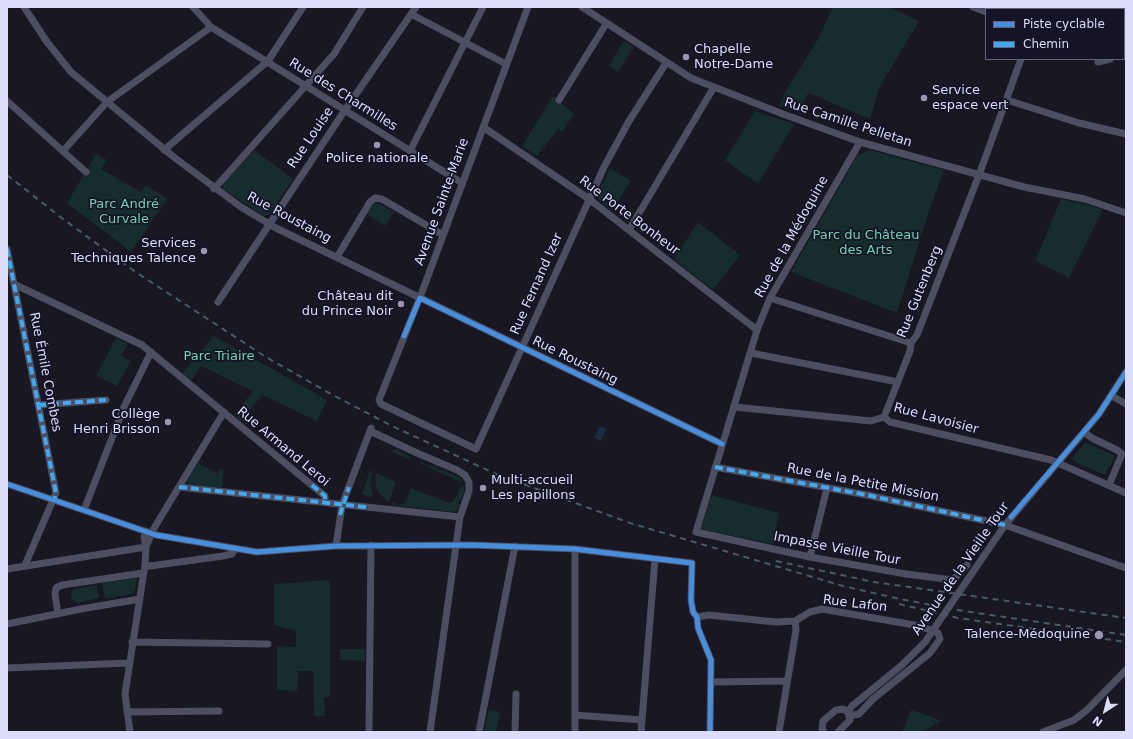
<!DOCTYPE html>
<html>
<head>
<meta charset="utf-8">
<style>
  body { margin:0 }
  #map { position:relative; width:1133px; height:739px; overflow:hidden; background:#181722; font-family:"DejaVu Sans",sans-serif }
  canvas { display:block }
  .frame { position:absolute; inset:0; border:8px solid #dddcfb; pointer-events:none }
  .legend { position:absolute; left:985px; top:8px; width:140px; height:52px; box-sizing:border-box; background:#151326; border:1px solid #65637b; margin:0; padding:5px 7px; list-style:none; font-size:12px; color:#dddcfb }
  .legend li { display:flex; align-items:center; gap:8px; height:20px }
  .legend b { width:20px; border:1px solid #65637b }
  .north { position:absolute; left:1085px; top:691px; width:40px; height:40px; -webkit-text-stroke:3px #151326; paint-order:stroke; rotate:216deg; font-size:11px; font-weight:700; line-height:16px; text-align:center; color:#dddcfb }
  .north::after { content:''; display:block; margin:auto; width:14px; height:18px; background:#dddcfb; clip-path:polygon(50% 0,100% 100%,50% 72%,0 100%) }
</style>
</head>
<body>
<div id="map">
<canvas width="1133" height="739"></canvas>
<div class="frame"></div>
<ul class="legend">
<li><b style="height:5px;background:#468fdf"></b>Piste cyclable</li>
<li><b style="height:5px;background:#3fa9f5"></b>Chemin</li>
</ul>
<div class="north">N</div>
</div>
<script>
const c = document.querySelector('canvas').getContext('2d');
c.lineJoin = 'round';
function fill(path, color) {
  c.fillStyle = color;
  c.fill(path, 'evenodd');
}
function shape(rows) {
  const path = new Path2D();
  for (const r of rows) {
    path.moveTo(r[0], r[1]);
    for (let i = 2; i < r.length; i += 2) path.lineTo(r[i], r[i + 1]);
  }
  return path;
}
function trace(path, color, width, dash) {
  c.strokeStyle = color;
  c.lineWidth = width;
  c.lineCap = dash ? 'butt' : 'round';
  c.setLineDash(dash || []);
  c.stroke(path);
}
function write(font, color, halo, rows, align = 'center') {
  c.font = font + ' "DejaVu Sans",sans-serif';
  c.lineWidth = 3.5;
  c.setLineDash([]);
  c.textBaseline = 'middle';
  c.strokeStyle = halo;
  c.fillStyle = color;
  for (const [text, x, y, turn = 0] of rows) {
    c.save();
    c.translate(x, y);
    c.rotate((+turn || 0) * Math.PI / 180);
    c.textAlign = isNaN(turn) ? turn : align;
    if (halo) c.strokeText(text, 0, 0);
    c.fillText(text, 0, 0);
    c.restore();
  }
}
const green = shape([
  [833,7,889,7,919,21,879,88,870,119,808,93,799,113,779,106,785,92,817,41],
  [623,41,634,47,618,72,609,66],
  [553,96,574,114,562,132,558,129,537,156,522,146],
  [755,111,794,124,758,184,725,160],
  [254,150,293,179,269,215,264,216,223,189,223,184],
  [869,150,944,170,930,208,897,313,791,272,857,156],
  [96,154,107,160,101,169,141,192,146,185,167,199,131,252,67,203],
  [610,168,631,181,612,211,598,199,597,194],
  [1061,199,1103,209,1069,278,1035,261],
  [377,203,394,212,385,226,367,214,374,204],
  [698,222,740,255,713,290,674,259],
  [214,336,327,400,317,421,262,395,241,421,234,415,253,391,201,366,191,381,182,374],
  [116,338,128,344,121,356,131,361,117,386,96,376],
  [1085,443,1114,455,1114,459,1105,475,1073,461,1072,458],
  [396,449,411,457,410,460,390,451],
  [420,460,426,465,433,466,437,468,437,470,443,470,459,477,462,482,460,482,457,480,421,464],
  [198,463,217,473,220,468,224,470,222,488,189,484,187,481],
  [370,470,372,471,370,484,373,495,370,497,362,494],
  [377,473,396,482,389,501,386,501,377,490,375,479],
  [461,486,464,487,464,493,458,504,461,505,456,512,392,505,393,502,399,505,405,503,411,488,450,503,454,501],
  [711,495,779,513,773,544,701,529],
  [137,578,135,590,132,594,105,599,102,583],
  [330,580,330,697,324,697,325,716,314,716,313,671,298,671,297,691,277,690,277,646,296,647,296,631,274,625,274,584],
  [97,585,99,598,77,603,71,598,71,593,74,589],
  [340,649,365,649,365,661,340,660],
  [489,709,500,712,496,732,484,732],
  [911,710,929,716,941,721,922,732,902,732]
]);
const water = shape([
  [600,426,606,429,601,441,594,438]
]);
const minor = shape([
  [24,7,47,42,71,72,175,158,241,207,276,228,722,444],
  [193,7,211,27,462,183],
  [528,7,422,292,379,400,381,404,476,449,604,167,629,121,666,63],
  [582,7,691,78,783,114,860,142,1024,187,1085,199,1126,213],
  [973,7,986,12],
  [1039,9,1040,7],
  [1077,9,1086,9],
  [1102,9,1109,7],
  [411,14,506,64],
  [1124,42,1126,42],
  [1098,59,1098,62,1110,59],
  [559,100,606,24],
  [1007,100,1079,123,1126,134],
  [7,101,86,172],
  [483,127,589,199,757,330],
  [860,142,770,298,757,330,696,532,810,557,906,574,953,580,967,565],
  [164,150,268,61,303,7],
  [63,151,107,102,211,27],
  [410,151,483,7],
  [214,189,334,54,363,7],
  [629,230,714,87],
  [7,249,56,493,25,565],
  [337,257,370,202,375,198,382,199,443,235],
  [16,285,142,345,325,496,325,502],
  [770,298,911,343],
  [218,302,343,113,416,7],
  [751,353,898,382],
  [1112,396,1126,404],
  [39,405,106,400],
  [735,407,871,421,884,417],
  [884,417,910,351,911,343,917,335,979,175,1021,59],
  [884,417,890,422,1051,460,1126,493],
  [370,431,417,453,457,470,465,475,469,482,469,491,460,517,430,732],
  [1084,432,1092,438,1117,450,1122,454,1109,485],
  [715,467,867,495,1005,525,1126,568],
  [7,484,156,535,257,552,336,546,472,545,575,549,692,563,691,600,693,612,697,617,698,628,711,660,710,732],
  [179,487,460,517],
  [84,510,124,407,151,352],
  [336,546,342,505,371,428],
  [146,547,153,530,224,412],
  [575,549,575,732],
  [810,557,827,488],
  [145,565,150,566,223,556,232,554,235,549],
  [7,569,146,547],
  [58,614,55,594,56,588,62,585,143,573],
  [697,617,709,615,775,622,795,621,810,612,822,609,920,626,938,633,940,639,930,653,873,699,859,714,850,716],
  [7,624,81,609,140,599],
  [132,642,268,644],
  [7,668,129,663],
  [711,682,787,681],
  [127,712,219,711],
  [848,712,852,706,902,665,925,642,1005,525,1099,414,1126,372],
  [575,715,642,720],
  [130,732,125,694,145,565,146,547,144,537,146,531],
  [369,732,371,545],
  [479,732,515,546],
  [515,732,516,694],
  [641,732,655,559],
  [779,732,796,630,795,621],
  [824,732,822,729,823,721,836,710,843,709,848,712,850,720,838,732],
  [1043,732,1074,720,1087,710,1126,670]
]);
const rail = shape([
  [7,175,63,219,137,273,266,357,331,394,392,426,496,474,630,523,843,586,900,599,964,611,1126,635],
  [776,561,874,582,1126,618],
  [899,604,958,618,1126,642]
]);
const quiet = shape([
  [7,249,56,493,54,500],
  [39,405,106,400],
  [715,467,867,495,1005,525],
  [312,485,325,496,325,502],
  [179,487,366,507],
  [340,515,349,487]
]);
const cycleway = shape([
  [404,336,420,298,722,444],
  [7,484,156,535,257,552,336,546,472,545,575,549,692,563,691,600,693,612,697,617,698,628,711,660,710,732],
  [1011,517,1099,414,1126,372]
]);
const markers = [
  [686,57,4,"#9897af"],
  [924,98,4,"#9897af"],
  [377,145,4,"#9897af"],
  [204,251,4,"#9897af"],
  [401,304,4,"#9897af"],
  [168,422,4,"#9897af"],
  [483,488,4,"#9897af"],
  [1099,635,5,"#9897af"]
];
const poiNames = [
  ["Chapelle",694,50,"left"],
  ["Notre-Dame",694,65,"left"],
  ["Service",932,91,"left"],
  ["espace vert",932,106,"left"],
  ["Police nationale",377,159,"center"],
  ["Services",196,244],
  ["Techniques Talence",196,259],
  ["Château dit",393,297],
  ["du Prince Noir",393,312],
  ["Collège",160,415],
  ["Henri Brisson",160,430],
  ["Multi-accueil",491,481,"left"],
  ["Les papillons",491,496,"left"],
  ["Talence-Médoquine",1090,635]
];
const streetNames = [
  ["Rue des Charmilles",343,95,32],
  ["Rue Camille Pelletan",848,123,18],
  ["Rue Louise",311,138,-56],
  ["Avenue Sainte-Marie",442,202,-70],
  ["Rue Porte Bonheur",629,216,37],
  ["Rue Roustaing",289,218,28],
  ["Rue de la Médoquine",792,237,-61],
  ["Rue Fernand Izer",537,284,-66],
  ["Rue Gutenberg",920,292,-68],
  ["Rue Roustaing",575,361,26],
  ["Rue Émile Combes",45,372,79],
  ["Rue Lavoisier",936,419,15],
  ["Rue Armand Leroi",283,447,40],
  ["Rue de la Petite Mission",863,483,11],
  ["Impasse Vieille Tour",837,549,11],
  ["Avenue de la Vieille Tour",961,569,-55],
  ["Rue Lafon",855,604,7]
];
const parkNames = [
  ["Parc André",124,205],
  ["Curvale",124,220],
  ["Parc du Château",866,236],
  ["des Arts",866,251],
  ["Parc Triaire",219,357]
];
fill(green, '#172c2c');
fill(water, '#172d46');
trace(minor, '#4e4e61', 7);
trace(rail, '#485b68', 2, [6, 5]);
trace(quiet, '#3fa9f5', 4, [8, 4]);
trace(cycleway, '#468fdf', 5);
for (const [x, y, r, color] of markers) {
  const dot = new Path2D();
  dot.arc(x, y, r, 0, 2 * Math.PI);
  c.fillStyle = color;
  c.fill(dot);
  trace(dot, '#151326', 1.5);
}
write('13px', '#dddcfb', '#151326', poiNames, 'right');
write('13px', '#dddcfb', '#151326', streetNames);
write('13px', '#70d2b3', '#151326', parkNames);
</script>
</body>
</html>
